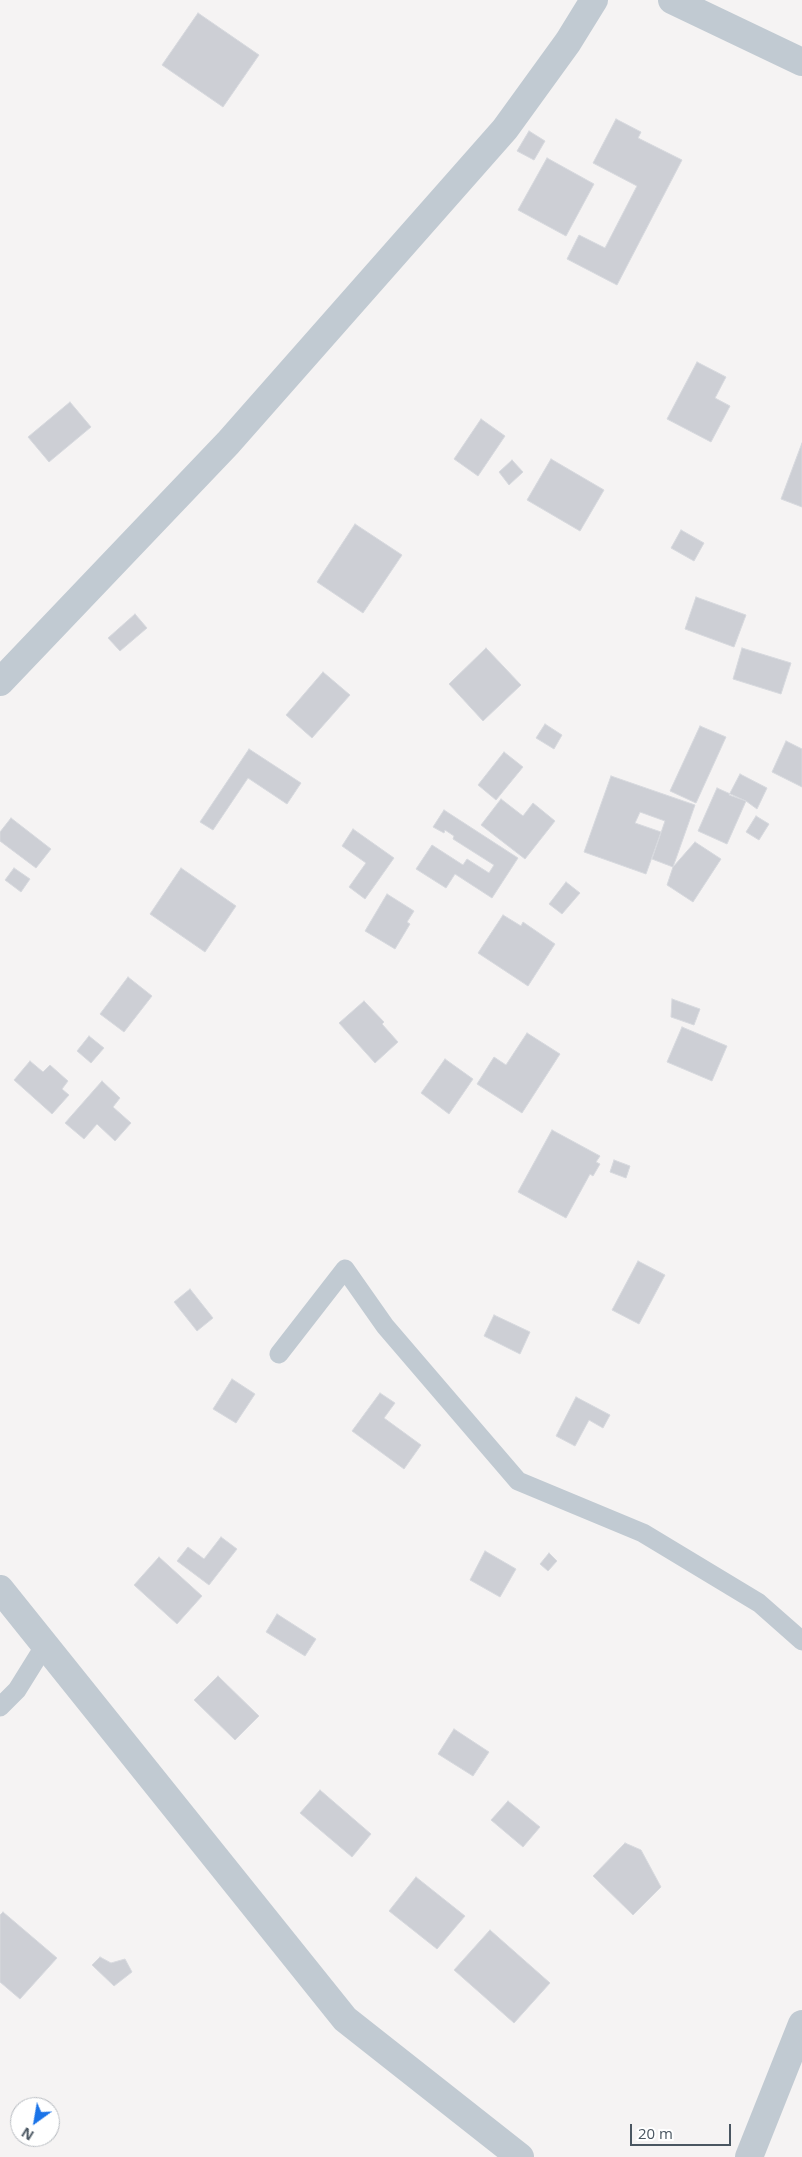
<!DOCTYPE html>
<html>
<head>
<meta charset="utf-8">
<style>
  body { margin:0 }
  #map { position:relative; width:802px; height:2157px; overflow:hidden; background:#f5f3f3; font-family:"Open Sans",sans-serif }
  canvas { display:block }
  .north { position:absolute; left:10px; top:2097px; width:50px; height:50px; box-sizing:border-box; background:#fff; border:1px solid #b7bbc0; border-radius:50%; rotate:212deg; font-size:14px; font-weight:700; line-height:20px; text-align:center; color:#4a5661 }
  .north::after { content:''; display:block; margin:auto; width:18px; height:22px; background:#1a73e8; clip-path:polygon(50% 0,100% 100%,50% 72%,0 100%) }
  .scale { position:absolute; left:630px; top:2124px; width:101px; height:22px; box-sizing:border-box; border:2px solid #4a5661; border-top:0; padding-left:6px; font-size:15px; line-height:18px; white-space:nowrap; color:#4a5661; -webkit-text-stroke:4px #fff; paint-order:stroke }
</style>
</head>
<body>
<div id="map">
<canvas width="802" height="2157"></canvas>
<div class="north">N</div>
<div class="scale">20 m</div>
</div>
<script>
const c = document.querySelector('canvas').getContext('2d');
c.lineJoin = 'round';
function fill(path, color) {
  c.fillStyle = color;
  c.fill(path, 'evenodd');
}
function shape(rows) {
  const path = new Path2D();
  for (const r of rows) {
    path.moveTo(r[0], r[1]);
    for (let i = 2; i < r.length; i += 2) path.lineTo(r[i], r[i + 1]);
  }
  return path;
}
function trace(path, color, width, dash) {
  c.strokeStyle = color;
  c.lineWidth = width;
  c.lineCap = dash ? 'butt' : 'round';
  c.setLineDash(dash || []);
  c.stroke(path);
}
const building = shape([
  [198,13,259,55,223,107,162,65,198,13],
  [616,119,641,132,638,138,682,160,617,285,567,259,579,235,605,248,637,186,593,163,616,119],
  [529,131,545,141,534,160,517,151,529,131],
  [547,158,594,184,566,236,518,210,547,158],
  [697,362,726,377,715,398,730,406,711,442,667,419,697,362],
  [70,402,91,427,49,462,28,437,70,402],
  [481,419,505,436,478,476,454,459,481,419],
  [802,443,802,507,781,499,802,443],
  [551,459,604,490,580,531,527,500,551,459],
  [512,460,523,472,509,485,499,472,512,460],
  [355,524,402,555,363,613,317,582,355,524],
  [681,530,704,543,694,561,671,548,681,530],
  [696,597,746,615,734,647,685,629,696,597],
  [135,614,147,628,120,651,108,638,135,614],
  [486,648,521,685,483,721,449,684,486,648],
  [742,648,791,663,781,694,733,679,742,648],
  [323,672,350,695,312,738,286,715,323,672],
  [545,724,562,735,554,749,536,738,545,724],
  [700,726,726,737,696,803,670,791,700,726],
  [786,741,802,749,802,787,772,772,786,741],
  [249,749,301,783,287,804,248,778,213,830,200,822,249,749],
  [504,752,523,767,496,800,478,785,504,752],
  [740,774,767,788,757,809,746,801,729,795,740,774],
  [611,776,695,805,673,867,652,859,665,821,640,812,635,823,661,832,646,874,584,852,611,776],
  [717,788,746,801,727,844,698,831,717,788],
  [501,799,523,816,533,803,555,821,525,859,481,825,501,799],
  [444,810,518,858,492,898,455,874,446,888,416,869,432,845,463,865,467,859,489,873,494,865,453,839,454,836,445,830,444,833,433,827,444,810],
  [756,816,769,824,759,840,746,832,756,816],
  [11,818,51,849,36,868,0,841,0,832,11,818],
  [353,829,394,858,365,899,349,887,366,863,342,846,353,829],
  [695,842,721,859,693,902,667,885,673,867,695,842],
  [14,868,30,879,21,892,5,880,14,868],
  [181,868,236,906,205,952,150,914,181,868],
  [566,882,580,893,562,914,549,904,566,882],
  [387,894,414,911,407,922,410,924,395,949,365,931,387,894],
  [503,915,521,926,523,922,555,944,528,986,478,953,503,915],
  [128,977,152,996,124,1032,100,1014,128,977],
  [672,999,700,1009,694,1025,671,1017,672,999],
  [364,1001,384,1022,382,1024,398,1042,375,1063,339,1023,364,1001],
  [682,1027,727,1046,712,1081,667,1062,682,1027],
  [527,1033,560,1054,522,1113,477,1084,494,1057,506,1065,527,1033],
  [89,1036,104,1048,91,1063,77,1051,89,1036],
  [445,1059,473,1079,449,1114,421,1093,445,1059],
  [30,1061,43,1072,50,1065,68,1081,62,1089,69,1095,52,1114,14,1080,30,1061],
  [102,1081,120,1098,113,1107,131,1123,115,1141,97,1124,84,1139,65,1123,102,1081],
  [552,1130,600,1156,596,1162,600,1164,593,1176,590,1174,566,1218,518,1192,552,1130],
  [614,1160,630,1166,626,1178,610,1172,614,1160],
  [638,1261,665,1275,639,1324,612,1310,638,1261],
  [190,1289,213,1318,197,1331,174,1302,190,1289],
  [494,1315,530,1332,520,1354,484,1336,494,1315],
  [232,1379,255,1394,236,1423,213,1409,232,1379],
  [380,1393,395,1403,384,1418,421,1445,404,1469,352,1431,380,1393],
  [576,1397,610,1415,603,1428,589,1420,575,1446,556,1436,576,1397],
  [221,1537,237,1549,209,1585,177,1561,188,1547,204,1559,221,1537],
  [485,1551,516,1569,500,1597,470,1580,485,1551],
  [549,1553,557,1561,548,1571,540,1564,549,1553],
  [159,1557,202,1596,177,1624,134,1585,159,1557],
  [277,1614,316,1639,305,1656,266,1632,277,1614],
  [218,1676,259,1716,235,1740,194,1700,218,1676],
  [454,1729,489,1752,473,1776,438,1754,454,1729],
  [320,1790,371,1834,352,1857,300,1813,320,1790],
  [508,1801,540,1827,523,1847,491,1820,508,1801],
  [625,1843,641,1850,661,1887,633,1915,593,1876,625,1843],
  [416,1877,465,1916,437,1949,389,1911,416,1877],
  [3,1912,57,1958,20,1999,0,1982,0,1915,3,1912],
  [490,1930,550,1983,514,2023,454,1970,490,1930],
  [100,1957,111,1963,125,1959,132,1972,114,1986,92,1965,100,1957]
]);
const service = shape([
  [279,1354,345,1269,385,1326,518,1481,643,1533,759,1603,802,1641],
  [0,1707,17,1690,45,1645]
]);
const minor = shape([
  [672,0,802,62],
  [0,682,228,443,505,129,568,42,594,0],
  [0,1589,345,2019,520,2157],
  [749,2157,802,2024]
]);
fill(building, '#cdcfd5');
trace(building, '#d7d9de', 1);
trace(service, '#c1cad2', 19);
trace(minor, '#c1cad2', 28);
</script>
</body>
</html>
